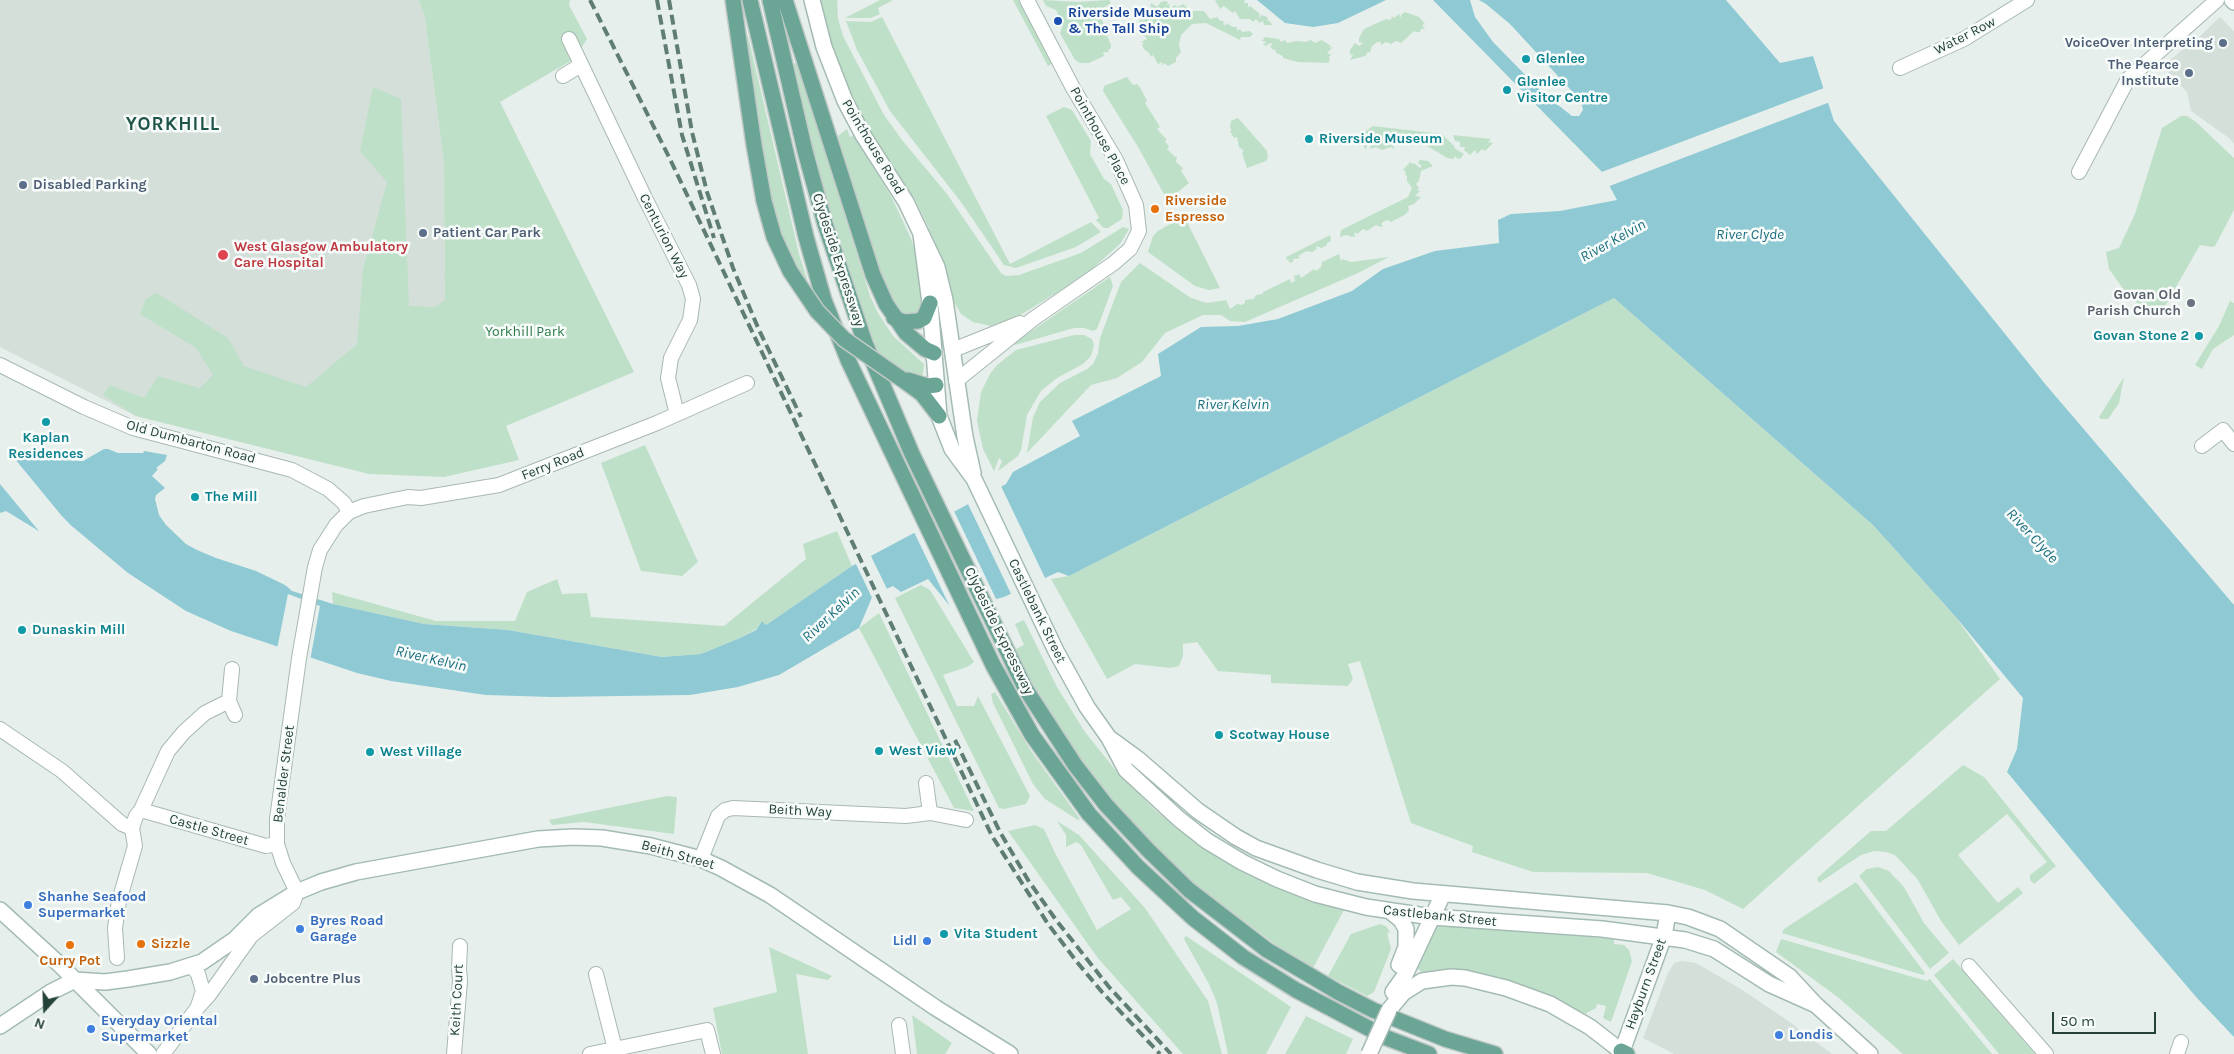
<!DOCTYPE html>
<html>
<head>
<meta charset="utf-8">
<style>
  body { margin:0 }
  #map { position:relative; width:2234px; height:1054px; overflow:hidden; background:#e6efeb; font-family:Karla,sans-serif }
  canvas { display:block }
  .north { position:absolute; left:20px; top:984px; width:50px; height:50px; -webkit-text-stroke:4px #f7fbf9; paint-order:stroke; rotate:200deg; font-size:14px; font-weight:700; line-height:20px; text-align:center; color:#24423a }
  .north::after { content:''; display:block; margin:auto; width:18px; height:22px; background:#24423a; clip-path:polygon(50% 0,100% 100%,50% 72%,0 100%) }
  .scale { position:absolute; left:2052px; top:1012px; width:104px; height:22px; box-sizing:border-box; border:2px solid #24423a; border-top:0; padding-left:6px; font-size:15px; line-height:18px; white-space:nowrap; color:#24423a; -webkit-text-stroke:4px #f7fbf9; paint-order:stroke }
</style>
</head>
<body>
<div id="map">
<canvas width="2234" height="1054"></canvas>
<div class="north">N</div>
<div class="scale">50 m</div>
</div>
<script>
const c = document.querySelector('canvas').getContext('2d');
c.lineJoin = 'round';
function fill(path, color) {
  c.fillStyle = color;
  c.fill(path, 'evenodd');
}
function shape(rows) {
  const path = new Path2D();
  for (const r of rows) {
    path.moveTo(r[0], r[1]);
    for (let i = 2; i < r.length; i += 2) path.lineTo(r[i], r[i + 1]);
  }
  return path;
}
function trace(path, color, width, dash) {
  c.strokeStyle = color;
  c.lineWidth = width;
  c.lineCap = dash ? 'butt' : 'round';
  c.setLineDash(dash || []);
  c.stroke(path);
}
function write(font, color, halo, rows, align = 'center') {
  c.font = font + ' Karla,sans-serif';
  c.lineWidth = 5;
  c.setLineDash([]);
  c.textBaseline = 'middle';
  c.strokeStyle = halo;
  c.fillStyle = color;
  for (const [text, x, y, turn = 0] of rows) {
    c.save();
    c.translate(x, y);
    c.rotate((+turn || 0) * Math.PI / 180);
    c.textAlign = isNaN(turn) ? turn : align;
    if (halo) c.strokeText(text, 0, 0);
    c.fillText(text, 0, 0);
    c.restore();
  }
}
const built = shape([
  [0,0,419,0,425,18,444,164,446,381,416,433,333,465,136,416,0,347],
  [2220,17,2234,31,2234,144,2229,138,2191,111,2187,92,2163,67,2193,40,2194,42],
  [1682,961,1696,963,1741,989,1787,1020,1832,1054,1674,1054,1643,1038,1668,973,1674,963]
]);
const green = shape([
  [419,0,570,0,569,5,587,39,574,59,500,102,634,372,506,426,519,460,444,477,369,474,136,416,103,395,110,385,144,398,158,376,200,388,213,375,196,348,140,314,146,299,157,293,228,338,244,366,306,387,357,344,363,269,387,182,360,151,373,87,401,99,409,306,435,307,445,300,444,164,425,18],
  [820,0,837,0,838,19,843,36,884,115,902,140,947,194,1001,273,1006,276,1019,275,1081,253,1123,227,1129,229,1120,244,1084,276,1017,317,991,326,973,322,961,314,952,299,941,257,927,224,915,200,877,146,852,100,828,36],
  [880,0,893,0,878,8,880,14,871,18,845,18],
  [1013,0,1019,0,1053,63,1048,66],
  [1043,0,1078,2,1109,0,1111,3,1097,12,1105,26,1105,31,1111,45,1111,48,1108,50,1109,52,1103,52,1104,56,1089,63,1080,63,1075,60,1060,33,1063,25,1056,10,1046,6],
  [1215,0,1245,0,1244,3,1248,3,1248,7,1250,6,1260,14,1259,16,1260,18,1261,15,1265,16,1268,18,1267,22,1268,20,1273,25,1264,25,1263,21,1259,23,1256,19,1253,22,1250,19,1240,19,1235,11,1233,13,1224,6,1220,9],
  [1166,1,1168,3,1166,5,1169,4,1170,8,1175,5,1178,7,1183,4,1192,11,1204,11,1210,19,1217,17,1220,21,1224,21,1223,24,1225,26,1226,23,1233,27,1237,27,1237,31,1240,29,1242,32,1250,31,1253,34,1250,37,1241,37,1240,40,1206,23,1192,24,1181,35,1179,45,1181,52,1176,58,1176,62,1168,66,1164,63,1162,66,1162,62,1158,64,1153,55,1150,57,1150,54,1144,49,1142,45,1144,43,1141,42,1147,39,1144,35,1142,36,1140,34,1144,32,1139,29,1139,22,1142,15,1150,13,1151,3,1157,7,1161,2],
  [1405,12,1419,17,1425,24,1422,25,1425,29,1421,29,1420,32,1416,32,1414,31,1401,43,1396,41,1391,44,1386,42,1381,45,1381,42,1377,42,1372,46,1370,53,1368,52,1365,56,1350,60,1353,55,1350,54,1350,50,1355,43,1359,46,1363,43,1359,42,1359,38,1364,29,1386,19,1391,20,1392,16,1394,18,1399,14,1401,18,1401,15],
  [882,17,1010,264,1091,222,1101,232,1076,247,1016,268,1004,265,961,202,890,111,857,50,846,21,871,22],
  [748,36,799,254,812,295,786,253,769,205,742,37],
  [1265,37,1279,39,1281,42,1285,40,1287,43,1297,41,1306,42,1311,40,1315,43,1322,40,1331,46,1329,48,1333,47,1327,53,1331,55,1329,57,1330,61,1327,61,1330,63,1298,62,1283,58,1283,56,1276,53,1275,49,1273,50,1270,46,1273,44,1270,43,1266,46,1263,44,1267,42,1262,41],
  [797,63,870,296,878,313,893,336,924,364,923,374,919,378,913,379,879,359,860,309,827,208,791,64],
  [1127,77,1133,85,1137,84,1141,89,1147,101,1145,103,1160,127,1157,129,1167,140,1165,141,1169,147,1167,149,1175,157,1177,156,1176,162,1183,168,1181,171,1189,183,1178,192,1165,196,1138,147,1103,91,1104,86],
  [1064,107,1072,110,1091,141,1090,154,1104,179,1111,184,1123,210,1122,219,1108,228,1104,228,1096,220,1099,218,1046,116],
  [2181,116,2187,116,2196,122,2234,158,2234,210,2215,246,2212,247,2200,245,2165,306,2161,306,2163,308,2158,317,2138,304,2124,290,2109,269,2106,252,2119,248,2135,214,2162,128],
  [1238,118,1267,151,1268,158,1266,161,1247,168,1243,156,1242,152,1244,151,1239,147,1237,137,1234,138,1230,131,1232,130,1230,128,1231,121],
  [1373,126,1442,134,1455,147,1454,148,1464,154,1460,159,1456,158,1456,156,1453,159,1447,158,1424,144,1399,135,1393,137,1394,149,1391,147,1382,150,1376,147,1370,149,1371,146,1367,144,1366,150,1363,145,1362,138,1366,131],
  [847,129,850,137,854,135,892,198,912,241,920,271,924,303,916,316,898,314,881,277,838,136],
  [1453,135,1491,139,1488,142,1493,143,1485,151,1482,149,1477,154,1475,150,1470,155,1464,150,1465,147,1460,147,1460,142,1455,141],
  [1420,160,1428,161,1433,166,1421,171,1419,181,1416,184,1419,188,1417,190,1420,191,1415,196,1421,197,1414,204,1408,206,1409,210,1406,214,1391,222,1387,220,1383,222,1381,224,1383,226,1381,227,1376,225,1367,231,1363,229,1357,234,1355,232,1354,235,1356,236,1353,237,1346,235,1340,237,1341,230,1408,197,1412,188,1407,181,1407,176,1405,174,1406,172,1403,170,1410,162,1413,164,1414,163,1420,168,1422,166,1418,163],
  [1184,216,1220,288,1209,290,1195,286,1148,252,1153,236,1158,231],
  [1330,235,1331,241,1327,243,1327,245,1322,248,1316,246,1317,249,1312,252,1307,251,1298,256,1300,258,1294,259,1292,260,1294,261,1291,263,1288,261,1290,259,1287,260,1286,257],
  [1339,254,1341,261,1343,259,1351,262,1389,257,1358,273,1245,322,1230,321,1221,315,1203,315,1165,333,1142,362,1117,378,1091,385,1027,453,1033,417,1040,402,1060,383,1087,369,1093,364,1098,353,1100,338,1121,282,1140,263,1191,298,1207,303,1226,300,1230,309,1237,304,1242,305,1245,303,1245,300,1254,299,1256,295,1263,294,1263,292,1290,279,1291,283,1295,281,1294,275,1297,276,1298,273,1301,278,1314,269,1316,271,1321,267,1322,262],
  [1110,277,1113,286,1097,329,1093,331,1084,328,1074,328,1015,345,1014,343],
  [1614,298,1873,525,1955,616,2000,679,1743,909,1705,890,1647,873,1533,872,1472,852,1473,846,1411,823,1360,661,1348,664,1353,679,1348,686,1271,683,1271,675,1218,671,1197,642,1183,644,1183,656,1179,666,1170,668,1135,664,1107,679,1051,579,1069,576],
  [2230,301,2234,303,2234,335,2213,349,2202,369,2195,365,2219,326],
  [1074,335,1084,335,1092,339,1094,345,1091,356,1083,364,1057,378,1041,391,1027,415,1021,450,1018,456,998,471,1002,461,999,458,994,471,983,449,977,421,981,392,990,374,997,365,1016,350],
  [2124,377,2119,403,2108,419,2101,419,2099,417],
  [645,445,698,562,682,576,641,571,601,463],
  [837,531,852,566,766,625,762,621,756,629,740,638,701,654,662,657,508,630,424,624,333,604,332,592,436,621,515,621,527,592,557,579,562,594,587,593,591,617,724,626,806,559,803,544],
  [921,585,930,590,974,662,967,667,943,675,957,706,974,706,978,696,1030,796,1026,804,1004,809,999,808,895,598],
  [879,613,974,811,954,808,859,628],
  [1024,620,1057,687,1085,732,1117,772,1155,810,1196,843,1249,874,1301,897,1344,910,1313,968,1280,948,1190,880,1166,858,1115,803,1076,752,1027,674,1016,649,1024,645,1015,624],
  [995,692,1031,751,1080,819,1078,820,1045,799,1033,784,993,703,991,694],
  [1963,765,1984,777,2056,866,2034,884,2030,880,2030,875,2047,862,2007,814,1958,855,1998,903,2018,887,2023,893,1959,945,1941,921,1918,880,1895,855,1886,852,1874,851,1861,855,1819,883,1817,878,1871,831,1886,831],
  [667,796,677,797,674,834,584,822,552,825,549,820],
  [1057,821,1079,835,1145,908,1208,1001,1222,1054,1183,1054,1097,957,1008,831,1035,825,1044,829,1055,853,1097,930,1131,909,1121,897,1113,900,1081,845,1076,842,1066,847,1066,835],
  [1878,867,1889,871,1904,887,1924,923,1949,953,1930,969,1859,876,1867,869],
  [1856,882,1925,973,1923,975,1782,933,1784,929],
  [1380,924,1386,926,1390,932,1387,933,1391,949,1374,992,1367,996,1328,976,1351,934],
  [1436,925,1614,939,1614,944,1624,945,1629,950,1632,961,1611,1022,1603,1018,1606,1006,1597,1004,1596,1008,1585,1014,1554,998,1496,977,1472,972,1445,971,1423,973,1418,969,1418,963],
  [1186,936,1291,1007,1266,1054,1228,1054,1217,1003,1209,984,1185,941,1184,938],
  [1781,939,1927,981,1930,979,1992,1054,1903,1054,1839,998,1776,952],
  [769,947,832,976,828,980,796,974,808,1054,722,1054,713,1008,777,992],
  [1953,959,2035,1054,1999,1054,1934,975],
  [912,1015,952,1043,945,1054,917,1054],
  [1306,1016,1353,1039,1346,1054,1285,1054]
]);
const water = shape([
  [1257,0,1386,0,1338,23,1313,27,1285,23],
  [1433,0,1470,0,1475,17,1493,42,1544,94,1572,116,1579,116,1583,110,1582,105,1570,89,1510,24,1486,4,1479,0,1726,0,1780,63,1813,56,1834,121,2046,385,2234,605,2234,1037,2197,998,2120,908,2007,772,2017,749,2023,698,1955,616,1873,525,1614,298,1069,576,1058,572,1004,597,953,610,928,579,901,592,893,586,873,595,859,628,779,675,738,687,690,695,552,697,486,695,391,681,357,673,231,631,186,611,128,573,73,527,47,536,6,511,0,513,0,452,15,451,33,459,83,461,104,449,108,449,118,453,143,453,144,451,167,455,165,461,156,468,158,469,152,476,165,488,156,495,155,499,159,515,166,525,186,544,197,550,216,558,256,571,285,585,292,591,333,604,424,624,508,630,662,657,701,654,740,638,756,630,762,621,766,625,852,566,1006,484,1013,472,1080,436,1072,421,1161,376,1158,354,1201,327,1238,326,1278,319,1352,291,1383,269,1435,251,1499,243,1498,220,1511,214,1560,211,1617,200,1602,172]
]);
const pier = shape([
  [1824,88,1830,102,1607,187,1599,173],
  [6,448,61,515,90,545,73,530,48,539,43,536,0,484,0,449],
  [1000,484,1046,580,1012,596,967,502],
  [953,509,997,601,953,613,913,530],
  [870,554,888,591,875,597,873,600,855,562],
  [288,594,320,606,310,661,277,649]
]);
const street = shape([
  [569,39,645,198,689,285,693,299,690,320,671,358,668,378,677,414],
  [1900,68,1964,39,2027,0],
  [563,76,581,65],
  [2079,172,2128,79,2217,0],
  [953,350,1020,323],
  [0,365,84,407,133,428,292,470,328,489,344,503,349,512],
  [956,381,1033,319,1114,263,1130,249,1139,231,1136,205,1116,160,1073,88,1027,0],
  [2202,446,2223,430,2234,444],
  [232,669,229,701,235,715],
  [0,729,62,771,122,824,132,828],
  [926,783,930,813],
  [141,810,266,846,277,844],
  [701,859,718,816,725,810,733,808,906,816,930,813,966,820],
  [117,958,115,928,119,901,135,846,132,828,136,816,141,810,168,751,184,732,205,713,229,701],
  [192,966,198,974,203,991,198,1006],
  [1969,966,2046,1054],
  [596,974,615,1049],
  [899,1025,903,1054],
  [163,1054,198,1007,209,995,251,936,293,903,297,892,283,863,277,844,277,819,299,658,315,567,320,550,336,525,349,512,364,506,408,497,421,498,499,485,657,423,747,383],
  [454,1054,460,981,459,968,460,946],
  [590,1054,707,1030,713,1054],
  [2177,1054,2181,1042]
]);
const secondary = shape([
  [812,0,824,47,845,101,863,135,906,202,937,267,945,300,965,437,973,473],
  [2232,0,2234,2],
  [921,234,930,303,939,416,952,449,974,479,1056,651,1087,707,1109,738,1126,770,1179,819,1207,841,1242,862,1277,879,1315,894,1366,907,1432,917,1602,929,1685,940,1714,949,1769,984,1816,1005],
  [1112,740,1138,759,1198,811,1236,837,1256,848,1317,870,1357,882,1413,891,1668,913,1688,917,1720,929,1790,977,1816,1005,1870,1054],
  [0,910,59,964,149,1054],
  [1391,912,1401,920,1406,929,1406,947,1399,965],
  [1393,992,1405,975,1443,894],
  [1389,1010,1403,993,1422,981,1451,977,1465,978,1506,988,1550,1004,1590,1027,1621,1051],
  [0,1026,51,992,75,980,105,982,128,979,170,972,202,962,234,940,258,916,297,892,321,882,356,872,538,839,573,837,602,838,651,846,701,859,721,868,770,895,936,1008,1010,1054],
  [1621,1054,1664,936,1668,913]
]);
const primary = shape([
  [733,0,754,145,764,201],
  [750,0,806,237,824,300,848,360,993,665,1032,735,1089,814,1138,867,1193,918,1243,957,1296,990,1387,1038,1429,1054],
  [770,0,805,151,825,224,865,343,912,454,1025,688,1075,765,1106,805,1148,850,1189,890,1267,950,1338,992,1373,1010,1445,1039,1495,1054],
  [785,0,873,275,886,304,906,333,925,349,934,353],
  [894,318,904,322,918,321,924,318,930,303],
  [900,378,922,394,939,416],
  [908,380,927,386,936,385],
  [1621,1051,1627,1054]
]);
const rail = shape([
  [590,0,669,157,992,836,1048,924,1077,962,1102,992,1160,1054],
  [657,0,682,135,714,238],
  [669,0,692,132,707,192,733,268,759,330,801,417],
  [955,740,1000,832,1028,880,1056,920,1109,987,1171,1054]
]);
const secondaryBridge = shape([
  [1369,1054,1389,1010]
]);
const primaryBridge = shape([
  [764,201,774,237,790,271,817,311,844,339,900,378]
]);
const markers = [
  [1058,21,5,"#1a4fb4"],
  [2223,43,5,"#5c6f8a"],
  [1526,59,5,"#0f9aa8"],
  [2189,73,5,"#5c6f8a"],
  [1507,90,5,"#0f9aa8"],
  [1309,139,5,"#0f9aa8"],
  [23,185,5,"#5c6f8a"],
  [1155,209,5,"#e8710a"],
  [423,233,5,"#5c6f8a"],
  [223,255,6,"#e0444e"],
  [2191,303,5,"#6b7280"],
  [2199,336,5,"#0f9aa8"],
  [46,422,5,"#0f9aa8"],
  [195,497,5,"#0f9aa8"],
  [22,630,5,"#0f9aa8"],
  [1219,735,5,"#0f9aa8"],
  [879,751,5,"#0f9aa8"],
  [370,752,5,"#0f9aa8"],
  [28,905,5,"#3f7fe0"],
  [300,929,5,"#3f7fe0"],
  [944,934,5,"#0f9aa8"],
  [927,941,5,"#3f7fe0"],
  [141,944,5,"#e8710a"],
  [70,945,5,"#e8710a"],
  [254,979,5,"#5c6f8a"],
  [91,1029,5,"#3f7fe0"],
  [1779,1035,5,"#3f7fe0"]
];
const transitNames = [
  ["Riverside Museum",1068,13],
  ["& The Tall Ship",1068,29]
];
const streetNames = [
  ["Water Row",1965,36,-27],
  ["Pointhouse Place",1100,136,61],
  ["Pointhouse Road",873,147,59],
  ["Centurion Way",664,236,63],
  ["Clydeside Expressway",838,260,72],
  ["Old Dumbarton Road",191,442,15],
  ["Ferry Road",553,464,-22],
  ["Castlebank Street",1037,611,64],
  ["Clydeside Expressway",999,631,64],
  ["Benalder Street",284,774,-83],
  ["Beith Way",800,811,3],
  ["Castle Street",209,830,16],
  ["Beith Street",678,855,16],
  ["Castlebank Street",1440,916,6],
  ["Hayburn Street",1646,984,-70],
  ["Keith Court",457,1000,-87]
];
const serviceNames = [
  ["VoiceOver Interpreting",2213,43,"right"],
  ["The Pearce",2179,65,"right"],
  ["Institute",2179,81,"right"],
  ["Disabled Parking",33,185],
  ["Patient Car Park",433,233],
  ["Jobcentre Plus",264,979]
];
const cultureNames = [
  ["Glenlee",1536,59],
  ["Glenlee",1517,82],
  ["Visitor Centre",1517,98],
  ["Riverside Museum",1319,139],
  ["Govan Stone 2",2189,336,"right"],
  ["Kaplan",46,438,"center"],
  ["Residences",46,454,"center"],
  ["The Mill",205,497],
  ["Dunaskin Mill",32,630],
  ["Scotway House",1229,735],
  ["West View",889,751],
  ["West Village",380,752],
  ["Vita Student",954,934]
];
const foodNames = [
  ["Riverside",1165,201],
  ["Espresso",1165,217],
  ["Sizzle",151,944],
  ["Curry Pot",70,961,"center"]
];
const healthNames = [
  ["West Glasgow Ambulatory",234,247],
  ["Care Hospital",234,263]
];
const worshipNames = [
  ["Govan Old",2181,295],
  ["Parish Church",2181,311]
];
const parkNames = [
  ["Yorkhill Park",525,332]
];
const shopNames = [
  ["Shanhe Seafood",38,897],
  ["Supermarket",38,913],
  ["Byres Road",310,921],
  ["Garage",310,937],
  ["Lidl",917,941,"right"],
  ["Everyday Oriental",101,1021],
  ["Supermarket",101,1037],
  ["Londis",1789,1035]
];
const waterNames = [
  ["River Clyde",1750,235],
  ["River Kelvin",1613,241,-29],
  ["River Kelvin",1233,405],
  ["River Clyde",2032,536,47],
  ["River Kelvin",831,615,-43],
  ["River Kelvin",431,659,13]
];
const districtNames = [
  ["YORKHILL",173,125]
];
fill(built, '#d4dfda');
fill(green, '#bfe0c8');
fill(water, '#8ec9d4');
fill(pier, '#e6efeb');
trace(street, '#a8b8b2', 16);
trace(secondary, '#a4bbb3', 18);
trace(primary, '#c2cac8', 18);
trace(street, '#fff', 14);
trace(secondary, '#fff', 15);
trace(primary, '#6aa596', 15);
trace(rail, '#5f7d75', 4, [10, 5]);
trace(secondaryBridge, '#a4bbb3', 18, []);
trace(primaryBridge, '#c2cac8', 18, []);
trace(secondaryBridge, '#fff', 15);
trace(primaryBridge, '#6aa596', 15);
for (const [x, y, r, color] of markers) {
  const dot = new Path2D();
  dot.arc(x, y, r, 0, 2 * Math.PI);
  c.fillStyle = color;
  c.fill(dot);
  trace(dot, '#f7fbf9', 2);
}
write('bold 14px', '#164399', '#f7fbf9', transitNames, 'left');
write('14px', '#24423a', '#f7fbf9', streetNames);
write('bold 14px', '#4e5e75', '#f7fbf9', serviceNames, 'left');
write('bold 14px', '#0d838f', '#f7fbf9', cultureNames, 'left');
write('bold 14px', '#c56008', '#f7fbf9', foodNames, 'left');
write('bold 14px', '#be3a42', '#f7fbf9', healthNames, 'left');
write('bold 14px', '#5b616d', '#f7fbf9', worshipNames, 'right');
write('14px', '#2d7a4b', '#f7fbf9', parkNames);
write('bold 14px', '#366cbe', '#f7fbf9', shopNames, 'left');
write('italic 15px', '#1c6f80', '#f7fbf9', waterNames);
c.letterSpacing = '1px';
write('bold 19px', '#1f5548', '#f7fbf9', districtNames);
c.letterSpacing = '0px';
</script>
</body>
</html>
